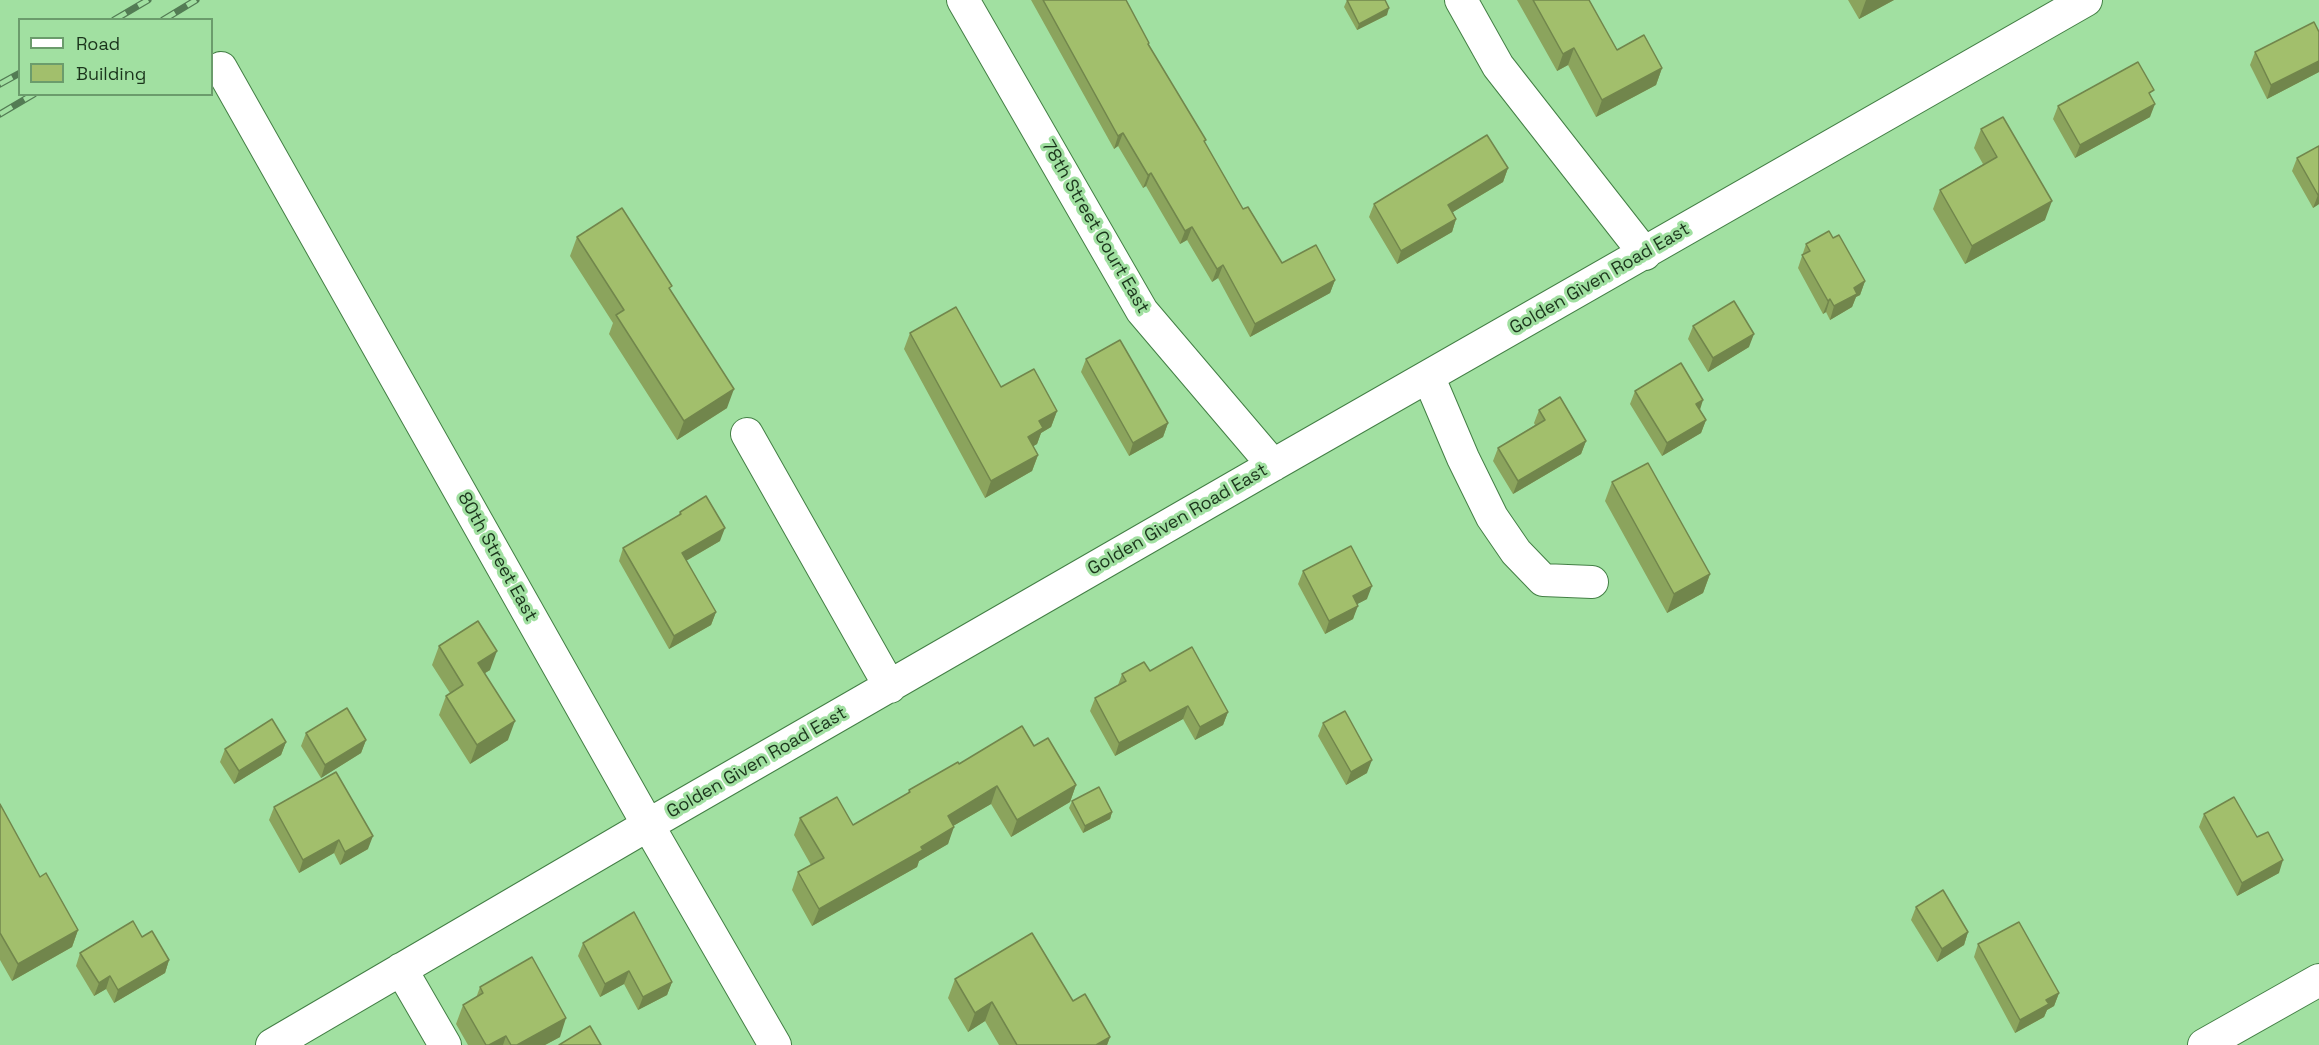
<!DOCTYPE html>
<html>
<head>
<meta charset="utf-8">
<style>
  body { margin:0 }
  #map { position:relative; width:2319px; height:1045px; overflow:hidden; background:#a1e0a1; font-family:"Space Grotesk",sans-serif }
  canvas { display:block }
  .legend { position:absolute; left:18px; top:18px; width:195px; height:78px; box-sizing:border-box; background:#a1e0a1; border:2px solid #6b9c6c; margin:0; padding:8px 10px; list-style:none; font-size:18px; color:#1b351c }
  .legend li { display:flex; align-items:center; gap:12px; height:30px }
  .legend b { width:30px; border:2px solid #6b9c6c }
</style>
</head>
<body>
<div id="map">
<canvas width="2319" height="1045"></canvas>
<ul class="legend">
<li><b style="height:8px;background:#fff"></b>Road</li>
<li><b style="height:16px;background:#a2bf6c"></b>Building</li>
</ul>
</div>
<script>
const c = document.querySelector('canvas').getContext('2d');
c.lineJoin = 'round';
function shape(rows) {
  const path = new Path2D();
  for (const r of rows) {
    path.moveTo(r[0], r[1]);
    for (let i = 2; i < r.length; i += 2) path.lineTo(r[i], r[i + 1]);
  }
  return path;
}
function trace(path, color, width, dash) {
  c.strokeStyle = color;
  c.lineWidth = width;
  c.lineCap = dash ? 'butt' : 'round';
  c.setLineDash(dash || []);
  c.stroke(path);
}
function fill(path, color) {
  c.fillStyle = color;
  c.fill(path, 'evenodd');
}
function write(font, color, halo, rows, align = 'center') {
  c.font = font + ' "Space Grotesk",sans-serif';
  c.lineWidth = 6;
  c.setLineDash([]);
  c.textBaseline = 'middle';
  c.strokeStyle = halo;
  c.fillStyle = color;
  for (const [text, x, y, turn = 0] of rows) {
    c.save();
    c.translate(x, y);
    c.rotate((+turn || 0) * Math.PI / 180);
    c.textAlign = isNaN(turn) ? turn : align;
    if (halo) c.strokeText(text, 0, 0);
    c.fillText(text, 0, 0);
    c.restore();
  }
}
const minor = shape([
  [963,0,1142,311,1273,465],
  [1461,0,1498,66,1645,254],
  [221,68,648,825,775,1045],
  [1429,378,1463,458,1492,517,1516,552,1543,580,1592,582],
  [747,434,890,687],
  [401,969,445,1045],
  [272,1045,648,825,1273,465,2086,0],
  [2204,1045,2319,980]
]);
const rail = shape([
  [114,20,148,0],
  [163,20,196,0],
  [0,84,20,73],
  [0,114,34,94]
]);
const wall = shape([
  [1031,0,1126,0,1149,45,1243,209,1282,263,1335,280,1330,293,1250,337,1218,278,1212,282,1187,240,1180,244,1146,186,1143,188,1118,146,1114,149],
  [1347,0,1387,15,1357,30,1344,7],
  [1517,0,1589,0,1617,50,1662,68,1656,85,1596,117,1568,65,1557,71],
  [1848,0,1894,0,1859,19],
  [2319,32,2319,72,2267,99,2250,65,2255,52],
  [2151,97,2150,117,2075,158,2053,119,2058,106],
  [1981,129,2045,220,1965,264,1933,209,1940,190,1983,164,1974,148],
  [2319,146,2319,204,2313,208,2292,171,2297,158],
  [1508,168,1503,182,1453,212,1456,219,1452,232,1397,264,1369,217,1374,204],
  [577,237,670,291,727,408,677,440,609,334,613,323,570,256],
  [1833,238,1865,281,1860,295,1856,297,1852,307,1830,320,1826,312,1823,314,1798,268,1806,244],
  [1693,326,1749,347,1708,372,1688,339],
  [910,333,1001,387,1057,411,1051,427,1041,433,1037,444,1033,446,1038,455,1032,471,985,498,904,349],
  [1086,359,1168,423,1163,437,1129,456,1081,372],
  [1635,391,1700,410,1706,420,1701,433,1662,456,1630,404],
  [1539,410,1586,441,1581,454,1513,494,1493,461,1498,448,1535,425,1534,423],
  [1612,482,1710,574,1703,593,1667,613,1605,501],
  [680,512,720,541,686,561,716,612,711,625,669,649,619,561,623,548,678,516],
  [1303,571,1367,599,1357,604,1353,619,1325,634,1298,584],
  [439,646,490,670,485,673,508,740,470,764,439,715,446,696,450,693,432,665],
  [1150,671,1228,712,1223,725,1195,740,1183,719,1115,756,1090,711,1095,698,1118,685,1122,674],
  [1323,723,1367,773,1346,785,1318,736],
  [306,733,366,740,361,753,321,778,301,746],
  [286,742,281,755,234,784,220,762,225,749],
  [1034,746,1076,785,1070,802,1011,837,991,804,953,826,948,844,919,861,917,867,812,926,792,890,798,872,811,865,794,835,800,818,853,825,908,793,909,790,959,764],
  [1072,801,1112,812,1110,819,1083,833,1069,808],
  [0,804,40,877,78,930,72,947,12,981,0,960],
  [274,807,368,849,340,865,334,853,299,873,269,820],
  [2204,814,2257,837,2279,873,2237,896,2199,827],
  [1916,907,1968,932,1964,945,1937,962,1911,920],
  [142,937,169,960,165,973,114,1003,106,989,94,996,76,966,80,953],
  [583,943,672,982,667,995,638,1010,624,984,600,997,578,956],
  [1978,944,2059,993,2054,1006,2047,1010,2044,1017,2015,1033,1974,957],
  [955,979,1073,1001,1110,1037,1107,1045,999,1045,985,1021,968,1032,948,998],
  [480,987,560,1037,545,1045,468,1045,456,1024,463,1005,476,998]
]);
const shadedWall = shape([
  [1866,0,1894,0,1859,19],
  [1389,8,1387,15,1357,30,1359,24],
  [1574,48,1568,65,1557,71,1563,54],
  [2319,61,2319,72,2267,99,2271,85],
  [1662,68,1656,85,1596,117,1602,100],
  [2155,104,2150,117,2075,158,2080,145],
  [1123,133,1118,146,1114,149,1118,136],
  [1508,168,1503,182,1443,218,1448,205],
  [1151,173,1146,186,1143,188,1148,175],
  [2319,194,2319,204,2313,208,2318,195],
  [2052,201,2045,220,1965,264,1972,246],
  [1456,219,1452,232,1397,264,1401,251],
  [1192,227,1187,240,1180,244,1185,231],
  [1223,265,1218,278,1212,282,1217,269],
  [1335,280,1330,293,1250,337,1255,324],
  [1865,281,1860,295,1856,297,1852,307,1830,320,1834,306,1854,288],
  [1830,299,1826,312,1823,314,1828,301],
  [1754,334,1749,347,1708,372,1713,358],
  [734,389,727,408,677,440,684,421],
  [1703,400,1699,413,1696,404],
  [1057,411,1051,427,1041,433,1037,444,1022,453,1028,437,1039,421],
  [1706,420,1701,433,1662,456,1667,443],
  [1168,423,1163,437,1129,456,1133,443],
  [1586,441,1581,454,1513,494,1518,481],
  [1038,455,1032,471,985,498,991,481],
  [725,528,720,541,677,566,682,553],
  [1710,574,1703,593,1667,613,1674,594],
  [1372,586,1367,599,1348,609,1353,596],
  [1358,606,1353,619,1325,634,1329,621],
  [716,612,711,625,669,649,674,636],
  [497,651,490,670,472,681,478,663],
  [1188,706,1183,719,1115,756,1119,743],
  [1228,712,1223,725,1195,740,1200,727],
  [515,721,508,740,470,764,477,745],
  [366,740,361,753,321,778,325,765],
  [286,742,281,755,234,784,239,771],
  [1372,760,1367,773,1346,785,1351,772],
  [1076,785,1070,802,1011,837,1017,820],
  [997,786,991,804,941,833,948,816],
  [1112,812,1110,819,1083,833,1085,826],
  [954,827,948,844,919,861,917,867,812,926,819,909],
  [373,836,368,849,340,865,345,852],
  [339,840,334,853,299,873,303,860],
  [2283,860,2279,873,2237,896,2242,883],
  [78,930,72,947,12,981,18,964],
  [1968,932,1964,945,1937,962,1942,949],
  [169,960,165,973,114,1003,118,990],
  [629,971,624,984,600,997,605,984],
  [110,976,106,989,94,996,99,983],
  [672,982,667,995,638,1010,643,997],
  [2059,993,2054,1006,2047,1010,2044,1017,2015,1033,2020,1020,2046,1000],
  [992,1002,985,1021,968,1032,975,1013],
  [566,1018,560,1037,545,1045,517,1045],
  [506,1036,503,1045,489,1045],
  [1110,1037,1107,1045,1096,1045]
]);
const building = shape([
  [1043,0,1126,0,1149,43,1148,44,1206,140,1204,141,1243,209,1248,207,1282,263,1316,245,1335,280,1255,324,1223,265,1217,269,1192,227,1185,231,1151,173,1148,175,1123,133,1118,136,1043,0],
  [1347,0,1385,0,1389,8,1359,24,1347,0],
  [1533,0,1589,0,1617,50,1644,35,1662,68,1602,100,1574,48,1563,54,1533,0],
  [2314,22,2319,32,2319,61,2271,85,2255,52,2314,22],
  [2138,62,2154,90,2149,93,2155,104,2080,145,2058,106,2138,62],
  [2003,117,2052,201,1972,246,1940,190,1997,157,1981,129,2003,117],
  [1487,135,1508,168,1448,205,1456,219,1401,251,1374,204,1487,135],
  [2319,146,2319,194,2318,195,2297,158,2319,146],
  [622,208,672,286,669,288,734,389,684,421,616,315,624,310,577,237,622,208],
  [1829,231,1833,238,1839,235,1865,281,1854,288,1857,294,1834,306,1830,299,1828,301,1802,255,1810,251,1806,244,1829,231],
  [1734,301,1754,334,1713,358,1693,326,1734,301],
  [956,307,1001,387,1034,369,1057,411,1039,421,1043,428,1028,437,1038,455,991,481,910,333,956,307],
  [1120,340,1168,423,1133,443,1086,359,1120,340],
  [1681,363,1703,400,1696,404,1706,420,1667,443,1635,391,1681,363],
  [1560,397,1586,441,1518,481,1498,448,1545,420,1539,410,1560,397],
  [1648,463,1710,574,1674,594,1612,482,1648,463],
  [706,496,725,528,682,553,716,612,674,636,623,548,681,514,680,512,706,496],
  [1351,546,1372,586,1353,596,1358,606,1329,621,1303,571,1351,546],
  [478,621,497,651,478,663,515,721,477,745,446,696,463,685,439,646,478,621],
  [1192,647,1228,712,1200,727,1188,706,1119,743,1095,698,1126,681,1122,674,1144,662,1150,671,1192,647],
  [347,708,366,740,325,765,306,733,347,708],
  [1345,711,1372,760,1351,772,1323,723,1345,711],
  [272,719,286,742,239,771,225,749,272,719],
  [1022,726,1034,746,1048,738,1076,785,1017,820,997,786,948,816,954,827,921,847,923,850,819,909,798,872,824,858,800,818,837,797,853,825,910,792,909,790,958,762,959,764,1022,726],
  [336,772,373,836,345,852,339,840,303,860,274,807,336,772],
  [1099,787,1112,812,1085,826,1072,801,1099,787],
  [2234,797,2257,837,2268,832,2283,860,2242,883,2204,814,2234,797],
  [0,804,40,877,46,873,78,930,18,964,0,933,0,804],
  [1943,890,1968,932,1942,949,1916,907,1943,890],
  [634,912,672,982,643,997,629,971,605,984,583,943,634,912],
  [133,921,142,937,152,931,169,960,118,990,110,976,99,983,80,953,133,921],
  [2019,922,2059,993,2046,1000,2049,1004,2020,1020,1978,944,2019,922],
  [1032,933,1073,1001,1085,994,1110,1037,1096,1045,1017,1045,992,1002,975,1013,955,979,1032,933],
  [532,957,566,1018,517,1045,511,1045,506,1036,489,1045,486,1045,463,1005,483,993,480,987,532,957],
  [590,1026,601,1045,559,1045,590,1026]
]);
const streetNames = [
  ["78th Street Court East",1095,227,60],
  ["Golden Given Road East",1600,279,-30],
  ["Golden Given Road East",1178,520,-30],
  ["80th Street East",497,557,61],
  ["Golden Given Road East",757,763,-30]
];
trace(minor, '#437f45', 34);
trace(minor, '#fff', 32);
trace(rail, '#537c54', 7);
trace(rail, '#a1e0a1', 4.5, [14]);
fill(wall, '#8ba45d');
fill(shadedWall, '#71864c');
fill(building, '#a2bf6c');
trace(building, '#71864c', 1.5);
write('18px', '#1b351c', '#a1e0a1', streetNames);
</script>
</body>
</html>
